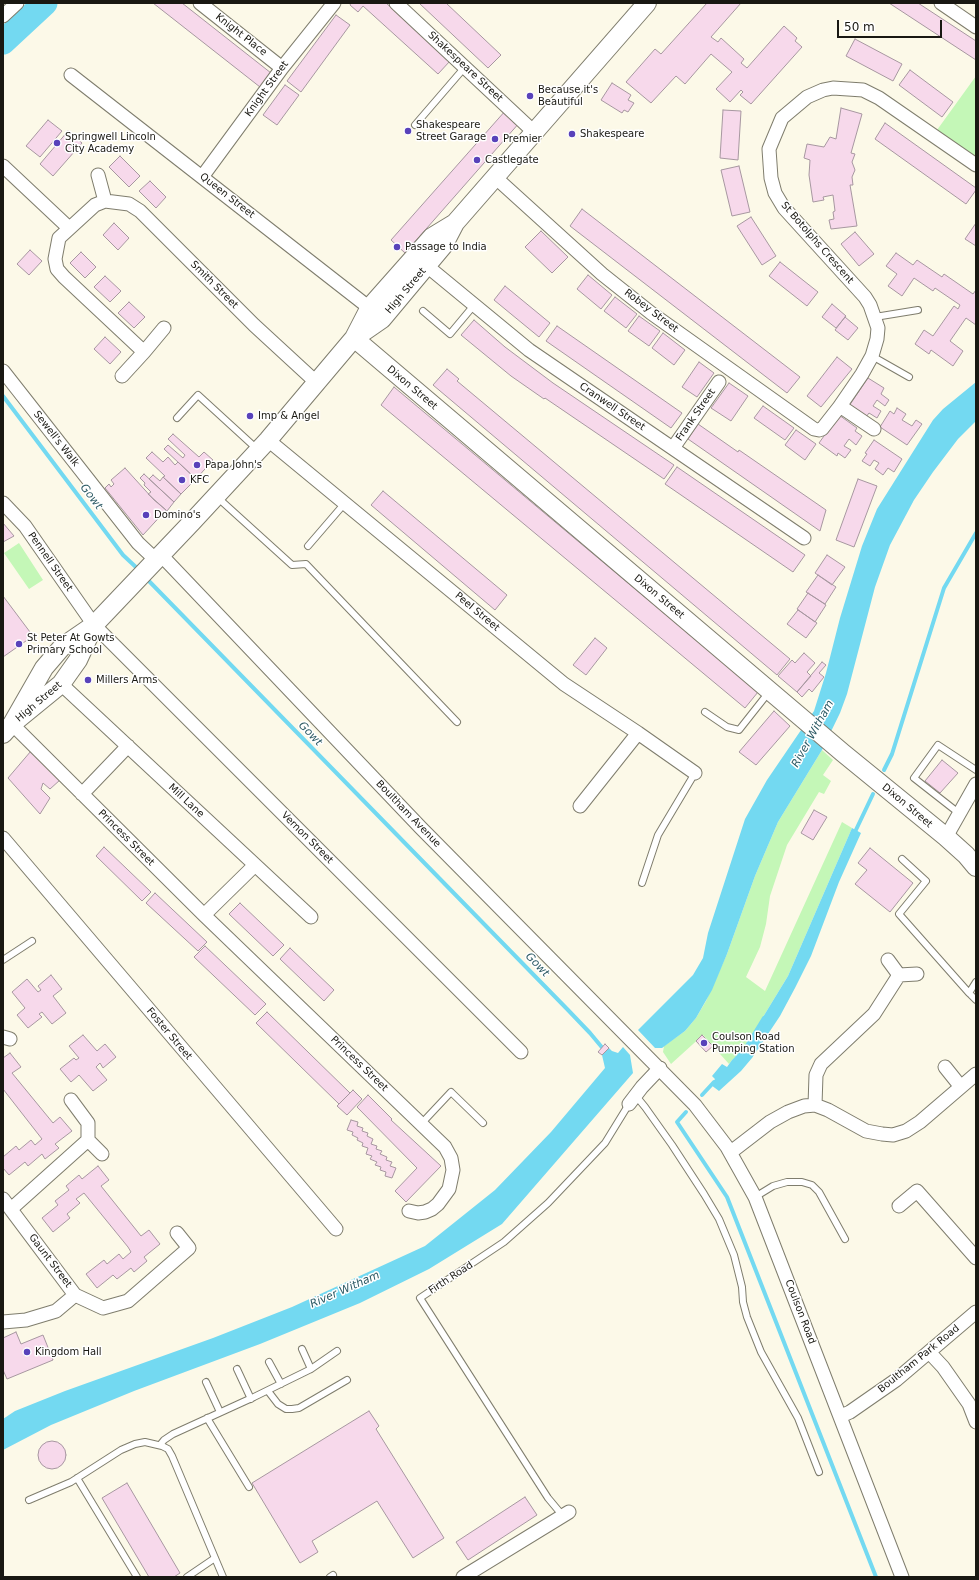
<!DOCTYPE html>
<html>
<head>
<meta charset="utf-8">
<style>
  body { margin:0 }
  #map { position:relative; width:979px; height:1580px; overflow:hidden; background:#fcf9e8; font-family:"DejaVu Sans",sans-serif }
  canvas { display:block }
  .frame { position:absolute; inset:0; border:4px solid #191812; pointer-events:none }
  .scale { position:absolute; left:837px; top:20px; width:105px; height:18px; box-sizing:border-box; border:2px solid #191812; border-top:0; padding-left:5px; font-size:12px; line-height:14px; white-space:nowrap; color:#191812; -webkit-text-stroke:3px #fff; paint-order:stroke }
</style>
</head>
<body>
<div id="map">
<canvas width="979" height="1580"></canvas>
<div class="frame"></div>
<div class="scale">50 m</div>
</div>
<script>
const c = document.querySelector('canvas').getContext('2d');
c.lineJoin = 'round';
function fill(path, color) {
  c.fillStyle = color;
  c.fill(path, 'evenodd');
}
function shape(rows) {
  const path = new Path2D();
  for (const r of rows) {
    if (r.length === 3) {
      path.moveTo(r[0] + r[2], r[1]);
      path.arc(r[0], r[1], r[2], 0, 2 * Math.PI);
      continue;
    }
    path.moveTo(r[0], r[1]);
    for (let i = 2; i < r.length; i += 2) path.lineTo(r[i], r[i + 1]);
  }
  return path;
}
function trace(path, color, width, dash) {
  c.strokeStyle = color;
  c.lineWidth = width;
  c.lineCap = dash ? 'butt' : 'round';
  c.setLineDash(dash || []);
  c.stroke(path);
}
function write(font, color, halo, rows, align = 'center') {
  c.font = font + ' "DejaVu Sans",sans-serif';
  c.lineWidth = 3;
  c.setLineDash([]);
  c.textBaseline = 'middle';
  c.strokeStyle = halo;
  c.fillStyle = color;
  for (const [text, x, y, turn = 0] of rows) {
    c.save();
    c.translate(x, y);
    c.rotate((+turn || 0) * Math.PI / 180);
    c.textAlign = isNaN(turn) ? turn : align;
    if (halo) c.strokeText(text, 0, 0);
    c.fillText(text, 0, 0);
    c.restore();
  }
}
const green = shape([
  [976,76,976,158,937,130],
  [19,543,43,580,29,589,4,553],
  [822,750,833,760,823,775,831,781,824,794,819,792,787,845,770,896,766,924,760,947,746,977,765,991,842,822,852,828,788,976,763,1017,759,1030,742,1055,732,1060,729,1064,703,1035,671,1064,663,1052,664,1046,685,1031,696,1018,706,1001,727,954,755,876,778,822]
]);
const water = shape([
  [976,382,976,421,958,439,933,472,914,500,890,545,875,587,847,694,840,713,822,750,778,822,755,876,727,954,712,990,696,1018,685,1031,662,1048,655,1048,638,1030,693,975,703,958,708,933,745,819,767,780,814,711,826,673,840,618,862,546,877,509,933,420,943,409],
  [852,828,861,833,839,882,811,956,795,988,780,1016,752,1058,741,1071,719,1091,711,1085,715,1079,712,1076,722,1064,727,1067,732,1060,742,1055,759,1030,763,1017,788,976],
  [623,1047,630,1055,633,1073,502,1224,429,1269,360,1303,260,1344,134,1391,51,1425,3,1450,3,1419,15,1411,65,1391,213,1338,292,1307,425,1246,495,1190,551,1132,605,1068,602,1055,609,1048,612,1051,618,1053]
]);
const stream = shape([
  [3,396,123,555,139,570],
  [145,577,568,1010,590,1033,605,1051],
  [884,770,892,754,944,588,976,533],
  [854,834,873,794],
  [734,1061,745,1049,764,1018],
  [702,1095,714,1082],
  [686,1112,677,1122,727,1197,876,1577]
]);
const river = shape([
  [3,42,45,3]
]);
const building = shape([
  [153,3,182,3,271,73,260,87,153,3],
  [351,3,386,3,450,61,438,74,363,6,358,12,350,5,351,3],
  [419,3,446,3,501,55,488,68,419,3],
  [707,3,741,3,711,37,718,42,721,38,744,59,741,63,747,68,784,26,797,38,795,41,802,47,751,104,740,95,743,92,741,90,730,102,716,89,732,72,711,54,685,84,676,76,651,103,626,82,655,49,661,54,707,3],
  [889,3,918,3,976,41,976,60,889,3],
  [336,15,350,25,301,92,287,81,336,15],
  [855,39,902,64,893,81,846,56,855,39],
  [910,70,953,102,942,117,899,85,910,70],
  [612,83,631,95,628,100,634,103,628,112,624,110,622,113,601,100,612,83],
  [285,85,299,95,277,125,263,115,285,85],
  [841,108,862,114,851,153,855,154,852,162,855,170,852,177,853,185,850,185,857,226,831,229,829,220,834,219,833,212,835,211,833,195,823,197,824,200,813,202,809,175,810,160,804,158,807,144,824,147,830,137,836,139,841,108],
  [506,110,520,122,405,253,391,240,506,110],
  [723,110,741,111,738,160,720,158,723,110],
  [48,120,62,131,40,157,26,146,48,120],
  [885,123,976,188,976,190,966,204,875,139,885,123],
  [68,131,82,143,53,176,40,164,68,131],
  [120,156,140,176,129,187,109,167,120,156],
  [739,166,750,212,732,216,721,170,739,166],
  [150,181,166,197,156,208,139,191,150,181],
  [582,209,800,377,787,393,570,226,582,209],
  [751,217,776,256,762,265,737,226,751,217],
  [114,223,129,238,118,250,103,235,114,223],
  [976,223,976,246,965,239,976,223],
  [541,231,568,257,552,273,525,247,541,231],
  [855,232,874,254,859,266,841,244,855,232],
  [30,250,42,261,29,275,17,264,30,250],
  [81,252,96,267,85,278,70,263,81,252],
  [896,253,913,265,917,260,942,277,944,274,973,294,976,290,976,325,966,318,950,341,963,351,953,366,931,350,929,354,915,344,924,330,933,336,954,306,958,309,960,305,935,288,933,291,914,278,902,296,888,286,897,274,886,266,896,253],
  [780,262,818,292,807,306,769,276,780,262],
  [588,275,612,295,601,309,577,289,588,275],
  [105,276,121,291,110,302,94,287,105,276],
  [505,286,550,323,539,337,494,300,505,286],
  [615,297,637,314,626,328,604,311,615,297],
  [129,302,145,317,134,328,118,313,129,302],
  [832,304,846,316,836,328,822,317,832,304],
  [639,316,660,331,649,346,628,331,639,316],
  [845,317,858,328,848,340,835,330,845,317],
  [474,320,505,347,553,383,674,465,664,479,545,398,544,399,511,376,461,335,474,320],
  [557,326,682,413,671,428,546,341,557,326],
  [663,333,685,350,674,365,652,348,663,333],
  [105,337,121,352,110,364,94,349,105,337],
  [837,357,852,369,821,407,807,396,837,357],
  [699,362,714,373,697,397,682,387,699,362],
  [447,369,459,379,457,381,790,659,777,675,433,385,447,369],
  [868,378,884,388,881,394,889,400,885,406,877,400,873,406,881,411,877,418,869,413,866,417,849,406,868,378],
  [729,383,748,396,731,421,711,408,729,383],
  [394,387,758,692,745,708,381,405,394,387],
  [763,406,794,428,785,440,754,418,763,406],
  [897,408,906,414,902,420,912,426,916,420,922,424,907,445,880,427,890,411,894,414,897,408],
  [839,415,857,428,855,431,862,436,856,445,849,439,844,446,851,450,845,458,838,453,837,456,819,443,839,415],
  [698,424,738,452,739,450,826,510,820,531,688,439,698,424],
  [796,430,816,444,805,460,785,445,796,430],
  [173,434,199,457,204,452,213,460,196,479,164,449,168,445,183,458,185,455,168,439,173,434],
  [874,440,902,459,894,472,888,468,883,475,875,469,879,463,874,460,870,466,862,461,867,454,865,453,874,440],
  [152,452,163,462,168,457,175,465,178,462,196,479,181,494,163,477,165,476,146,458,152,452],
  [677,467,805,555,793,572,665,484,677,467],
  [125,468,154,500,166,510,143,535,105,488,109,484,111,487,114,484,111,480,125,468],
  [144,474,174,502,167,511,148,494,151,492,144,485,145,483,140,478,144,474],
  [153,475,160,481,163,477,181,494,174,502,149,479,153,475],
  [858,479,877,486,854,547,836,540,858,479],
  [383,491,507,595,495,610,371,505,383,491],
  [3,523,14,536,3,542,3,523],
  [827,555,845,567,832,585,815,573,827,555],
  [818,575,836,587,825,604,806,592,818,575],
  [808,593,826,605,815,622,797,609,808,593],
  [3,596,33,636,3,657,3,596],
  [798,610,817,623,806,638,787,624,798,610],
  [595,638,607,648,586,675,573,665,595,638],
  [804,653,815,663,807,672,811,676,797,692,778,676,792,660,795,663,804,653],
  [822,662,826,665,819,673,824,677,812,692,809,689,802,697,797,692,822,662],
  [774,711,790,726,756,765,739,752,774,711],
  [31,751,60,780,50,789,43,783,41,789,50,798,40,814,8,778,31,751],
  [942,760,958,773,940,793,925,781,942,760],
  [814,810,827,817,813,840,801,833,814,810],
  [104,847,151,892,142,901,96,856,104,847],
  [870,848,913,883,890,912,855,884,867,870,858,863,870,848],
  [155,893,207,942,198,951,146,903,155,893],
  [240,903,284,945,273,956,229,914,240,903],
  [205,946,266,1004,255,1015,194,957,205,946],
  [290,948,334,990,324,1001,280,959,290,948],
  [51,975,62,989,53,996,66,1013,52,1024,42,1012,39,1014,42,1017,28,1028,17,1015,25,1008,12,992,27,979,38,992,41,990,38,986,51,975],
  [267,1012,350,1093,339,1104,256,1023,267,1012],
  [83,1035,97,1051,105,1044,116,1057,103,1068,100,1063,96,1067,107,1080,93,1091,79,1075,71,1082,60,1069,74,1058,76,1060,79,1058,69,1046,83,1035],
  [702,1035,713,1046,706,1052,696,1041,702,1035],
  [605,1044,609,1048,602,1055,598,1052,605,1044],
  [10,1053,21,1067,12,1073,53,1123,60,1117,72,1131,55,1144,59,1148,45,1159,42,1154,28,1166,25,1162,9,1175,3,1168,3,1157,16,1146,19,1150,31,1140,35,1145,42,1139,3,1089,3,1058,10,1053],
  [353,1090,362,1099,347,1115,337,1106,353,1090],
  [368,1095,392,1119,391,1120,441,1166,406,1202,395,1191,417,1168,357,1107,368,1095],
  [351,1120,358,1122,357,1126,363,1128,362,1131,368,1133,367,1136,373,1139,371,1144,377,1146,376,1149,382,1151,380,1154,387,1157,386,1160,392,1162,390,1166,396,1168,392,1178,385,1176,386,1172,380,1170,381,1167,375,1165,377,1162,370,1159,372,1156,366,1154,368,1148,362,1146,363,1143,357,1140,358,1138,352,1135,353,1132,347,1130,351,1120],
  [98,1166,109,1180,101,1186,141,1236,149,1230,160,1244,144,1257,147,1261,134,1272,131,1268,117,1279,113,1275,97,1288,86,1274,104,1260,107,1264,119,1254,123,1259,131,1252,128,1247,84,1193,76,1199,80,1203,67,1214,70,1218,53,1232,42,1218,58,1205,55,1201,69,1190,66,1186,79,1175,82,1179,98,1166],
  [16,1332,21,1344,43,1335,53,1360,7,1379,3,1370,3,1338,16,1332],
  [369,1411,379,1426,376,1429,444,1538,413,1558,377,1501,312,1541,318,1552,300,1563,252,1483,369,1411],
  [52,1455,14],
  [127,1483,180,1573,174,1577,149,1577,102,1498,127,1483],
  [525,1497,537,1515,468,1560,456,1542,525,1497]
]);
const lane = shape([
  [415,125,465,67],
  [423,311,450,334,475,304],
  [875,317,918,310],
  [872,356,909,377],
  [177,418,198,395,257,449],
  [217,497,292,565,306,564,457,722],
  [308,546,345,503],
  [705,712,727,727,739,730,769,692],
  [960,814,914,778,938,745,976,770],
  [902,859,926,881,899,914,969,993,976,982],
  [642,883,658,835,695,773],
  [3,960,32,941],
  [969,993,976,1000],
  [636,1096,645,1107,672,1145,704,1194,719,1219,734,1255,742,1287,743,1302,747,1317,761,1352,798,1418,819,1472],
  [421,1124,451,1092,483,1123],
  [755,1197,773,1186,787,1182,802,1182,812,1185,819,1192,845,1239],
  [302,1349,311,1369],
  [269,1362,281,1384],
  [237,1369,251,1399],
  [206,1382,220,1412],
  [268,1391,278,1404,286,1409,292,1409,299,1408,347,1380],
  [207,1418,249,1487],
  [160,1445,164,1440,173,1434,254,1397,311,1369,337,1351],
  [77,1478,137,1577],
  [29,1500,71,1482,121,1450,135,1444,145,1442,162,1446,168,1449,172,1456,223,1577],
  [563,1516,548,1498,420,1298,504,1242,548,1203,605,1143,629,1104],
  [187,1577,215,1558],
  [330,1577,333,1575]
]);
const street = shape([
  [200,3,282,68],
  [396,3,534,132],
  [941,3,976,27],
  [3,16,17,3],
  [71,75,376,313],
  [3,166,69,228],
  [98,175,105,201],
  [202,177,282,68,334,3],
  [495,177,602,274,651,313,814,429,819,430,822,429,840,406,862,374,872,356,877,339,878,328,870,305,865,297,784,208,775,193,771,178,769,149,782,118,807,97,823,90,833,88,863,90,879,98,976,165],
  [427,266,529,350,804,538],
  [144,352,164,328],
  [3,371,138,543,156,560],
  [122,376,144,352,64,277,57,269,55,259,59,238,95,205,105,201,129,204,140,211,254,325,317,383],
  [840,406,874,429],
  [268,440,564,684,638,733,695,773],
  [673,448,719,382],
  [3,503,25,526,94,625,521,1052],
  [161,555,421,828,695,1105,727,1147,755,1197,902,1577],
  [61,684,311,917],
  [12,724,204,915,445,1147,451,1158,453,1170,449,1189,438,1204,432,1209,425,1212,418,1213,409,1211],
  [82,794,128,746],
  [580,806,638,733],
  [946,837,976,784],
  [3,838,336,1229],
  [204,915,255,865],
  [888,960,899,975,917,974],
  [3,1037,10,1039],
  [945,1067,961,1087],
  [629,1104,642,1087,660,1068],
  [815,1105,816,1075,821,1064,874,1014,899,975],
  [88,1140,102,1154],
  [731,1152,770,1122,788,1112,804,1106,815,1105,828,1110,866,1131,882,1134,893,1135,906,1131,920,1122,976,1074],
  [3,1199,75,1295,103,1308,128,1301,189,1248,177,1233],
  [899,1206,917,1191,976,1258],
  [11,1209,88,1140,88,1123,71,1100],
  [3,1322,26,1320,56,1311,75,1295],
  [929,1352,943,1367,969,1404,976,1422],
  [841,1416,850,1412,896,1380,976,1312],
  [463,1577,569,1512]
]);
const secondary = shape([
  [356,337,382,319,443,246,455,223,647,3],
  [354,338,843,753,946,837,966,855,976,867],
  [12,724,44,668,62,647,94,625,192,522,268,440,354,338,370,307,432,237,455,223],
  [3,734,12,724,61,684,78,660,94,625]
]);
const markers = [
  [530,96,4,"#5842ba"],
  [408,131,4,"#5842ba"],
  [572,134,4,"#5842ba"],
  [495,139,4,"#5842ba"],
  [57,143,4,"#5842ba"],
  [477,160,4,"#5842ba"],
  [397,247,4,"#5842ba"],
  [250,416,4,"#5842ba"],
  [197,465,4,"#5842ba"],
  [182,480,4,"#5842ba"],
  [146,515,4,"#5842ba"],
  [19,644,4,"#5842ba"],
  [88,680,4,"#5842ba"],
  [704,1043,4,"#5842ba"],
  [27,1352,4,"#5842ba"]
];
const streetNames = [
  ["Knight Place",241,35,38],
  ["Shakespeare Street",465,67,43],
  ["Knight Street",267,89,-54],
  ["Queen Street",227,196,38],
  ["St Botolphs Crescent",817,243,49],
  ["Smith Street",214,285,45],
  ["High Street",406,291,-50],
  ["Robey Street",651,311,37],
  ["Dixon Street",412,388,40],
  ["Cranwell Street",612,407,34],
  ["Frank Street",696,415,-55],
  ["Sewell's Walk",56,439,52],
  ["Pennell Street",50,562,55],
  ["Dixon Street",659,597,40],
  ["Peel Street",477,612,40],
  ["High Street",39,702,-40],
  ["Mill Lane",186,801,43],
  ["Dixon Street",907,806,40],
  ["Boultham Avenue",408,814,46],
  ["Princess Street",126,838,45],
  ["Vernon Street",307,838,45],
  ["Foster Street",169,1034,50],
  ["Princess Street",359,1064,44],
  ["Gaunt Street",50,1261,53],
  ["Firth Road",451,1278,-33],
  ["Coulson Road",800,1312,69],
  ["Boultham Park Road",919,1359,-39]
];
const poiNames = [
  ["Because it's",538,90],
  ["Beautiful",538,102],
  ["Shakespeare",416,125],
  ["Street Garage",416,137],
  ["Shakespeare",580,134],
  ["Springwell Lincoln",65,137],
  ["City Academy",65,149],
  ["Premier",503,139],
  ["Castlegate",485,160],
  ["Passage to India",405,247],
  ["Imp & Angel",258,416],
  ["Papa John's",205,465],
  ["KFC",190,480],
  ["Domino's",154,515],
  ["St Peter At Gowts",27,638],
  ["Primary School",27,650],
  ["Millers Arms",96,680],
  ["Coulson Road",712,1037],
  ["Pumping Station",712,1049],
  ["Kingdom Hall",35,1352]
];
const waterNames = [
  ["Gowt",91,497,53],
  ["Gowt",310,734,46],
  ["River Witham",813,734,-61],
  ["Gowt",537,965,46],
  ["River Witham",345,1290,-24]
];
fill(green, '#c4f7b7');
fill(water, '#73d9f1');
trace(stream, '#73d9f1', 4);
trace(river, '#73d9f1', 25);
fill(building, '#f7d9eb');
trace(building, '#a797a0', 1);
trace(lane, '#7f7d6d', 8);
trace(street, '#7f7d6d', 15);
trace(secondary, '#7f7d6d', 20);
trace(lane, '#fff', 6);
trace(street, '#fff', 13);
trace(secondary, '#fff', 18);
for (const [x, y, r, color] of markers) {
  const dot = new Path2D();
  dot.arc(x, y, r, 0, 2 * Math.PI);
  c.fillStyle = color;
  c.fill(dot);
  trace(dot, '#fff', 1.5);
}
write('10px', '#191812', '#fff', streetNames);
write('10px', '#191812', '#fff', poiNames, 'left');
write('italic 11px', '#2c5a64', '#fff', waterNames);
</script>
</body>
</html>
